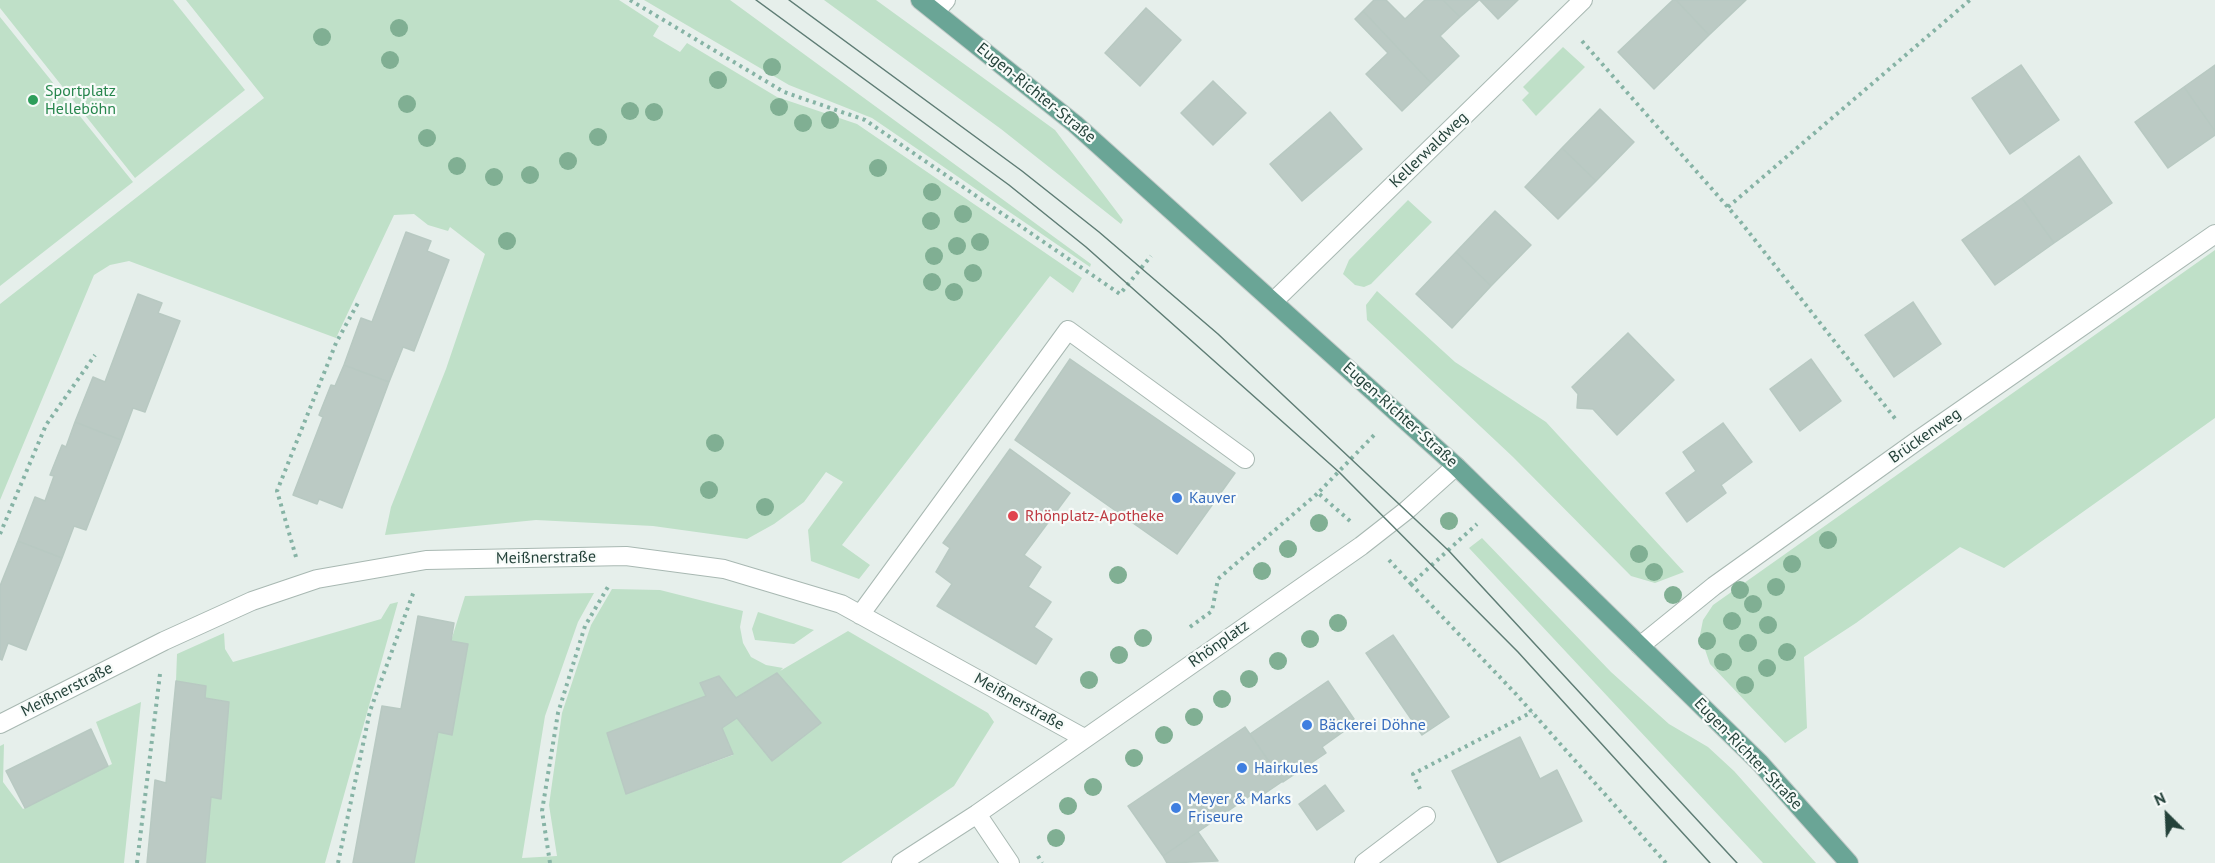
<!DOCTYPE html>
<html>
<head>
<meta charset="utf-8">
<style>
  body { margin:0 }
  #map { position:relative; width:2215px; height:863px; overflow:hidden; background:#e6efeb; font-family:"PT Sans",sans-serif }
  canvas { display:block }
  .north { position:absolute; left:2137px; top:785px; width:60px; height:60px; -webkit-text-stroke:4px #f7fbf9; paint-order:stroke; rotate:336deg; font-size:16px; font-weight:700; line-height:24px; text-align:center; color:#24423a }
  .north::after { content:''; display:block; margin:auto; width:21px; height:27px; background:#24423a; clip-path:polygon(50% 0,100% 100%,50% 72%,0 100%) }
</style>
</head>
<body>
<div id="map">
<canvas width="2215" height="863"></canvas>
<div class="north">N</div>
</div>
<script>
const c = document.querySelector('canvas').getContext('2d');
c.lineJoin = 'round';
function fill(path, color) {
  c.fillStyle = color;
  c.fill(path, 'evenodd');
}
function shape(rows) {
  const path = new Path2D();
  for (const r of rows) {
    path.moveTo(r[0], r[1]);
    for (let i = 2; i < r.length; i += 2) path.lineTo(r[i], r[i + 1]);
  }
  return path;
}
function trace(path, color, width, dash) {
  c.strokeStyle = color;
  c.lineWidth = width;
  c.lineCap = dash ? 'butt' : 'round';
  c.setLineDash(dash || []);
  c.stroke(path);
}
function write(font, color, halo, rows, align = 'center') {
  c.font = font + ' "PT Sans",sans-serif';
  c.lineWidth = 4.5;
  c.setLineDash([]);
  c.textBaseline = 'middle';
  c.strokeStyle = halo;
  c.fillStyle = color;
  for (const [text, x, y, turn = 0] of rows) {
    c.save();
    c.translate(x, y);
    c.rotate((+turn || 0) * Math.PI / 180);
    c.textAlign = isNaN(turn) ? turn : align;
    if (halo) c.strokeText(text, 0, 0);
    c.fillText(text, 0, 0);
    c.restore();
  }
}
const green = shape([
  [0,0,173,0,245,90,135,178,0,8],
  [186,0,619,0,659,26,653,36,680,52,687,43,777,97,857,124,1082,278,1073,293,1050,276,842,545,870,565,859,579,811,561,808,530,843,482,826,472,804,502,774,524,747,539,653,526,536,520,385,535,391,507,446,369,485,254,450,227,448,231,428,225,414,214,394,215,336,338,129,261,110,265,94,275,0,500,0,304,264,98],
  [644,0,730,0,1091,264,1090,267,872,118,789,85],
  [824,0,876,0,1055,130,1123,220,1121,224,1001,129],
  [0,17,133,182,0,286],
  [1563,47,1585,67,1536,116,1522,100,1529,93,1523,87],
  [1408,200,1432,222,1371,284,1364,287,1355,285,1343,274,1349,260],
  [2215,250,2215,418,2004,568,1960,547,1856,623,1804,657,1807,728,1785,743,1710,664,1700,635,1703,620,1713,605],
  [1377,291,1455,362,1546,422,1684,572,1655,583,1631,576,1513,457,1367,320,1366,305],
  [1482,538,1611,672,1669,724,1708,747,1734,771,1816,863,1763,863,1469,548],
  [612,589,660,590,743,611,740,627,743,643,751,657,766,665,783,668,780,671,848,631,988,713,994,722,954,786,841,863,414,863,438,732,452,734,468,644,451,641,465,596,594,593,578,622,545,716,522,858,557,856,549,805,562,713,591,625],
  [777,673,820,723,772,761,737,718,722,728,733,755,626,794,706,696,700,683,719,676,736,698],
  [398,602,325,863,205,863,211,797,221,799,229,702,205,698,206,686,176,681,177,654,224,633,225,649,233,662,381,619,390,604],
  [758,612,814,630,794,644,755,640,752,629],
  [141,702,124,863,0,863,0,746,4,744,3,782,23,809,112,764,96,722]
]);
const building = shape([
  [1374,0,1386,0,1405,19,1425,0,1443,0,1460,17,1440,36,1459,56,1431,83,1363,11,1374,0],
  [1443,0,1479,0,1460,17,1443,0],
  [1480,0,1518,0,1498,19,1480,0],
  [1673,0,1676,0,1709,35,1654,89,1618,52,1673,0],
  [1676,0,1746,0,1709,35,1676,0],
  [1146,8,1181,40,1140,86,1105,53,1146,8],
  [1363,11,1431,83,1402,111,1366,74,1388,53,1355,19,1363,11],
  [2021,65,2059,120,2010,154,1972,98,2021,65],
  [2215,65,2215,131,2184,87,2215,65],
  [1213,81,1246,113,1213,145,1181,113,1213,81],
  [2184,87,2215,131,2215,135,2168,168,2135,122,2184,87],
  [1600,109,1634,142,1596,181,1562,148,1600,109],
  [1330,112,1362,149,1302,201,1270,164,1330,112],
  [1562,148,1596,181,1558,219,1525,187,1562,148],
  [2079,156,2112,203,2054,243,2022,198,2079,156],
  [2022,198,2054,243,1995,285,1962,240,2022,198],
  [1495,211,1531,245,1491,286,1456,252,1495,211],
  [406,232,431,241,427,251,449,260,414,351,403,347,389,382,344,365,361,318,372,322,406,232],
  [1456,252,1491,286,1452,328,1416,294,1456,252],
  [138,294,162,303,158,313,180,321,145,412,133,408,121,440,75,422,93,377,105,382,138,294],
  [1913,302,1941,344,1894,377,1865,335,1913,302],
  [1628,333,1674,380,1617,435,1593,409,1577,408,1578,394,1572,387,1628,333],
  [1070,359,1235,473,1177,554,1015,440,1070,359],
  [1811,359,1841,401,1800,431,1770,389,1811,359],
  [344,365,389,382,342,508,319,499,317,504,293,495,323,417,319,415,331,385,335,386,344,365],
  [75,422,121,440,86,530,74,526,62,558,18,541,35,497,45,501,54,476,50,475,62,445,66,447,75,422],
  [1723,423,1752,462,1721,485,1726,493,1687,522,1666,493,1696,471,1683,452,1723,423],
  [1010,449,1070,493,1024,555,1041,567,1028,587,1051,602,1034,627,1052,639,1036,664,937,606,952,584,936,572,950,548,943,543,1010,449],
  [18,541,62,558,26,650,8,643,2,660,0,659,0,586,18,541],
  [418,616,454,623,451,641,468,644,452,735,438,732,414,863,353,863,382,706,401,709,418,616],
  [1393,635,1449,717,1422,735,1366,653,1393,635],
  [777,673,821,723,772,761,737,718,722,728,733,754,626,794,607,733,706,696,700,683,719,676,736,698,777,673],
  [176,681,206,686,205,698,229,702,221,799,211,797,205,863,147,863,155,780,166,783,176,681],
  [1328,681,1354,719,1351,721,1354,724,1322,747,1326,753,1283,782,1250,734,1328,681],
  [1245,727,1283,781,1261,796,1257,791,1163,856,1128,806,1245,727],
  [91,729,108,766,25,808,6,771,91,729],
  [1520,737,1540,779,1557,770,1582,821,1498,863,1452,771,1520,737],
  [1325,785,1344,811,1317,830,1299,804,1325,785],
  [1198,832,1218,861,1167,863,1163,856,1198,832]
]);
const path = shape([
  [630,0,784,92,865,120,1120,294,1151,256],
  [1582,41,1740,221,1897,421],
  [1728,207,1970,0],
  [1350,521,1318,493,1377,432],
  [0,534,46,425,95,355],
  [296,557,277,491,336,343,359,301],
  [1389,560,1411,584,1477,524],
  [1411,584,1515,693,1666,863],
  [1190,627,1212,611,1218,579,1318,493],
  [1420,789,1413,774,1532,712],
  [1038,856,1042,863],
  [137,863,160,674],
  [338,863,370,711,414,591],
  [550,863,542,811,558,713,585,626,609,585]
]);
const minor = shape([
  [936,11,946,0],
  [1274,301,1583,0],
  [860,615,1068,330,1245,459],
  [1640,646,1714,586,1914,443,2215,234],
  [0,724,164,641,252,601,317,579,426,560,626,556,724,569,841,604,1084,738],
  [977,814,1010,863],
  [901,863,977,814,1361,546,1407,510,1456,466],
  [1364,863,1426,816]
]);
const major = shape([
  [920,0,1075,124,1456,466,1760,763,1849,863]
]);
const tram = shape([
  [756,0,1009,185,1086,247,1339,472,1518,652,1710,863],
  [789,0,1022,171,1099,232,1218,334,1449,551,1737,863]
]);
const trees = [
  [399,28],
  [322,37],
  [390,60],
  [772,67],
  [718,80],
  [407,104],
  [779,107],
  [630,111],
  [654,112],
  [830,120],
  [803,123],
  [598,137],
  [427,138],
  [568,161],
  [457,166],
  [878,168],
  [530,175],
  [494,177],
  [932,192],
  [963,214],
  [931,221],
  [507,241],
  [980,242],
  [957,246],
  [934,256],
  [973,273],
  [932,282],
  [954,292],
  [715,443],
  [709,490],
  [765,507],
  [1449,521],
  [1319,523],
  [1828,540],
  [1288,549],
  [1639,554],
  [1792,564],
  [1262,571],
  [1654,572],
  [1118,575],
  [1776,587],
  [1740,590],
  [1673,595],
  [1753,604],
  [1732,621],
  [1338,623],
  [1768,625],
  [1143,638],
  [1310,639],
  [1707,641],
  [1748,643],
  [1787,652],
  [1119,655],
  [1278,661],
  [1723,662],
  [1767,668],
  [1249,679],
  [1089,680],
  [1745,685],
  [1222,699],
  [1194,717],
  [1164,735],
  [1134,758],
  [1093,787],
  [1068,806],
  [1056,838]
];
const markers = [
  [33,100,6,"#2e9e5b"],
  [1177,498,6,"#3f7fe0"],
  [1013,516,6,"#e0444e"],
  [1307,725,6,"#3f7fe0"],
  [1242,768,6,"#3f7fe0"],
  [1176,808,6,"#3f7fe0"]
];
const leisureNames = [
  ["Sportplatz",45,91],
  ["Helleböhn",45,109]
];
const streetNames = [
  ["Eugen-Richter-Straße",1036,93,39],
  ["Kellerwaldweg",1429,150,-44],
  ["Eugen-Richter-Straße",1400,415,42],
  ["Brückenweg",1925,436,-35],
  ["Meißnerstraße",546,558,-1],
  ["Rhönplatz",1219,644,-35],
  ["Meißnerstraße",67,690,-27],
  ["Meißnerstraße",1019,702,29],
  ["Eugen-Richter-Straße",1748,754,46]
];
const shopNames = [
  ["Kauver",1189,498],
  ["Bäckerei Döhne",1319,725],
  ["Hairkules",1254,768],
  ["Meyer & Marks",1188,799],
  ["Friseure",1188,817]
];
const healthNames = [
  ["Rhönplatz-Apotheke",1025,516]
];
fill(green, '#bfe0c8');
fill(building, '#bbcac4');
trace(building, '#b8c9c2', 1.5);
trace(minor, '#a8b8b2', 20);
trace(major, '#c2cac8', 20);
trace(path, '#86b3a5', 4, [3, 4.5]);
trace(minor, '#fff', 18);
trace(major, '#6aa596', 18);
trace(tram, '#5f7d75', 1.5);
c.fillStyle = '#80af93';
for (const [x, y] of trees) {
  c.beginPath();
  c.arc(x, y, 9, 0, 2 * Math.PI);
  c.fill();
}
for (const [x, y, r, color] of markers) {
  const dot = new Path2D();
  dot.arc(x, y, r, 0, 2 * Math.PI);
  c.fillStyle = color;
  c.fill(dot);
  trace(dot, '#f7fbf9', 2);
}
write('16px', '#27864d', '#f7fbf9', leisureNames, 'left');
write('16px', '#24423a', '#f7fbf9', streetNames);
write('16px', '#366cbe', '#f7fbf9', shopNames, 'left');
write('16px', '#be3a42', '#f7fbf9', healthNames, 'left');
</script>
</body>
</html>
